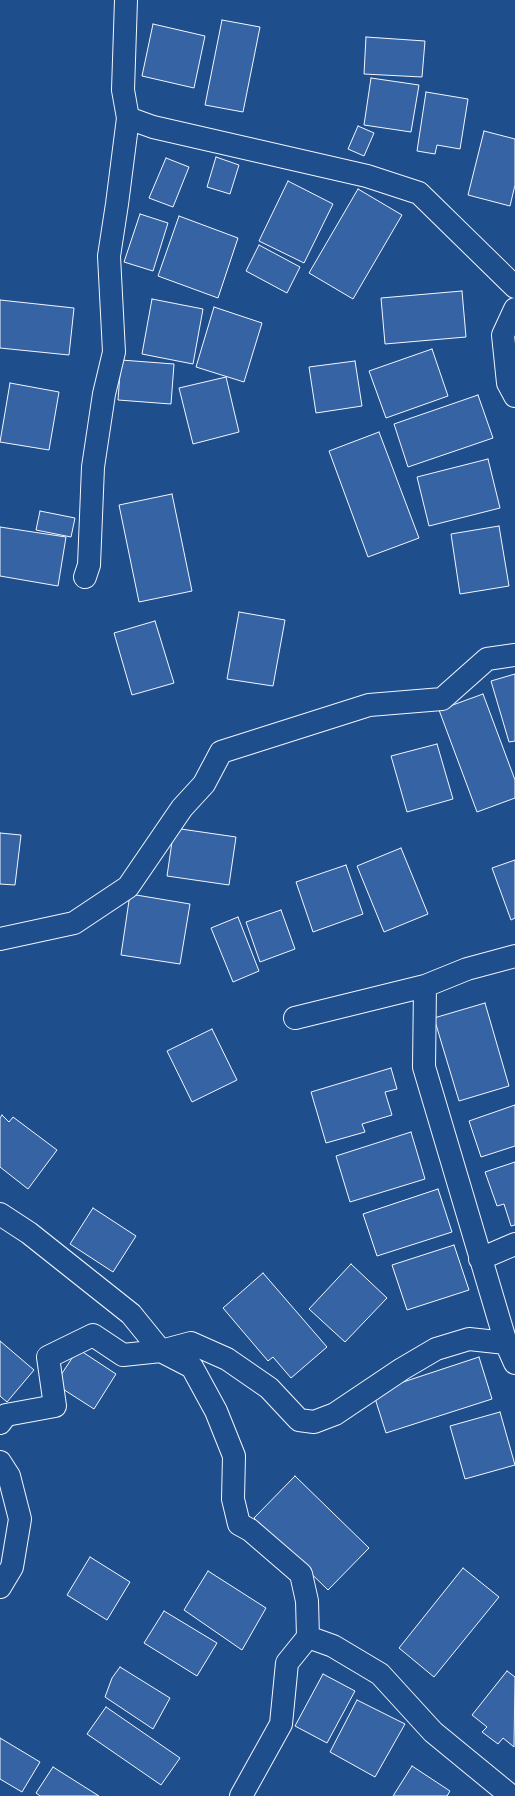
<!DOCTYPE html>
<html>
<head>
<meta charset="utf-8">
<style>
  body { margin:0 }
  canvas { display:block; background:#1f4e8c }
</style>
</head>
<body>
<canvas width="515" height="1796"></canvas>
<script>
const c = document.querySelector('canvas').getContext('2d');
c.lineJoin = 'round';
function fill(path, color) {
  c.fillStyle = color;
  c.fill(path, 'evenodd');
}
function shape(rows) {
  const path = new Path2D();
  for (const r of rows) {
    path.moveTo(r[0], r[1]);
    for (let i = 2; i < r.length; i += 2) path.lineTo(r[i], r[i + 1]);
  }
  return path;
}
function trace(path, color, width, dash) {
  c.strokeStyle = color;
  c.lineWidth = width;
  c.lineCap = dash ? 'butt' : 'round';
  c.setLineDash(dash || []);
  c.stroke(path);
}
const building = shape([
  [222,20,260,27,243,112,205,105,222,20],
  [153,24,205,36,194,88,142,76,153,24],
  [366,37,425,41,422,77,364,74,366,37],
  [371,78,419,85,411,132,364,125,371,78],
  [426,92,468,99,460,149,437,145,435,154,417,151,426,92],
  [358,126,374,133,364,156,348,149,358,126],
  [484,131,515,139,515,185,510,206,468,195,484,131],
  [216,157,239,165,230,194,207,187,216,157],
  [166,158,189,167,173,207,149,198,166,158],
  [288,181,333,204,304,263,259,241,288,181],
  [358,189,402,215,353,299,309,273,358,189],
  [140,214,168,223,153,271,124,262,140,214],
  [179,216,238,238,218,298,158,276,179,216],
  [259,245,300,267,287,293,246,271,259,245],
  [462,291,466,337,385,344,381,298,462,291],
  [152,299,203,309,193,364,142,354,152,299],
  [0,300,74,308,69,355,0,348,0,300],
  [214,307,262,323,244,382,196,367,214,307],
  [432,349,448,396,386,418,369,371,432,349],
  [121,360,174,364,171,404,118,400,121,360],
  [355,361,362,406,316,413,309,367,355,361],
  [226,377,239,432,193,444,179,388,226,377],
  [10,383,59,392,49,450,0,442,10,383],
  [478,395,493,438,408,467,394,424,478,395],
  [379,432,419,538,368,557,329,451,379,432],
  [488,459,500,508,429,526,417,477,488,459],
  [172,494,192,591,139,602,119,505,172,494],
  [40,511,75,518,71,537,36,530,40,511],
  [499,526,509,586,460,594,451,534,499,526],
  [0,527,66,537,58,586,0,576,0,527],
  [239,612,285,620,273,686,227,679,239,612],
  [155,621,174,683,132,695,114,633,155,621],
  [515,674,515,741,509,742,491,681,515,674],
  [483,694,515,780,515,798,477,812,439,710,483,694],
  [437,744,453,799,407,812,391,756,437,744],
  [174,828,236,837,229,885,167,876,174,828],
  [0,833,21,835,15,885,0,884,0,833],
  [401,848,428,914,384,932,357,866,401,848],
  [515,860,515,918,511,920,492,868,515,860],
  [346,865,363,914,313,932,296,882,346,865],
  [130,894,190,904,180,964,121,955,130,894],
  [281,910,295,949,260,962,246,922,281,910],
  [238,917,259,971,233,982,211,928,238,917],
  [485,1003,509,1086,459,1101,434,1018,485,1003],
  [212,1029,237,1080,192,1102,167,1051,212,1029],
  [391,1068,397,1089,385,1092,392,1115,362,1124,365,1132,326,1143,311,1092,391,1068],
  [515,1105,515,1146,481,1157,469,1121,515,1105],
  [2,1115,9,1122,13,1117,57,1150,28,1189,0,1167,0,1118,2,1115],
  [411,1132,425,1179,350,1202,336,1156,411,1132],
  [515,1162,515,1225,511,1226,504,1204,497,1206,485,1172,515,1162],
  [438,1189,452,1232,377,1256,363,1214,438,1189],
  [93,1208,136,1236,113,1272,70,1244,93,1208],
  [454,1245,469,1290,407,1310,392,1265,454,1245],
  [351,1264,387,1298,345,1342,309,1309,351,1264],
  [263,1273,327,1347,291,1378,273,1357,268,1361,223,1308,263,1273],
  [0,1341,34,1370,7,1402,0,1396,0,1341],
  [78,1349,116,1374,94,1409,55,1384,78,1349],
  [479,1357,492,1399,386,1433,373,1392,479,1357],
  [500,1412,515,1465,465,1479,450,1426,500,1412],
  [295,1476,369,1548,328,1590,254,1518,295,1476],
  [90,1557,130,1582,107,1620,67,1595,90,1557],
  [463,1568,499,1597,434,1677,399,1648,463,1568],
  [208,1571,266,1608,242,1650,184,1610,208,1571],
  [164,1611,217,1643,197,1676,144,1643,164,1611],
  [120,1667,170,1698,153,1729,105,1697,112,1678,120,1667],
  [507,1671,515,1677,514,1747,503,1738,498,1744,482,1732,487,1727,472,1715,507,1671],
  [323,1674,355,1691,327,1743,295,1726,323,1674],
  [357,1700,405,1724,375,1777,330,1752,357,1700],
  [106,1707,180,1758,161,1785,87,1734,106,1707],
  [0,1738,40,1762,22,1792,0,1779,0,1738],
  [412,1766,450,1791,447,1796,393,1796,412,1766],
  [53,1767,99,1796,40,1796,36,1793,53,1767]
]);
const minor = shape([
  [126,0,123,90,128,118,153,127,367,176,419,193,515,287],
  [515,309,503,335,508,383,515,396],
  [85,577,89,565,93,467,104,394,114,352,109,256,117,204,128,118],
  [0,939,74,923,128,887,182,808,204,784,221,752,369,705,442,699,487,659,515,655],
  [425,986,424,1067,506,1343,515,1363],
  [295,1018,425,986,467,969,515,956],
  [0,1214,29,1233,131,1314,161,1351,192,1367,216,1411,234,1456,233,1499,239,1524,250,1530,301,1574,307,1601,308,1637],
  [480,1259,515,1244],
  [0,1423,6,1415,55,1406,48,1357,93,1335,123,1355,161,1351,191,1343,227,1359,269,1388,299,1420,314,1422,335,1414,402,1369,436,1349,469,1339,506,1343],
  [0,1462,9,1476,20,1519,12,1567,0,1587],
  [241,1796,281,1724,287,1663,308,1637,333,1646,380,1674,433,1732,511,1796]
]);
fill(building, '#3563a3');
trace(building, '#f2f6ff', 1);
trace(minor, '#f2f6ff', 24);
trace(minor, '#1f4e8c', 22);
</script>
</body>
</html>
